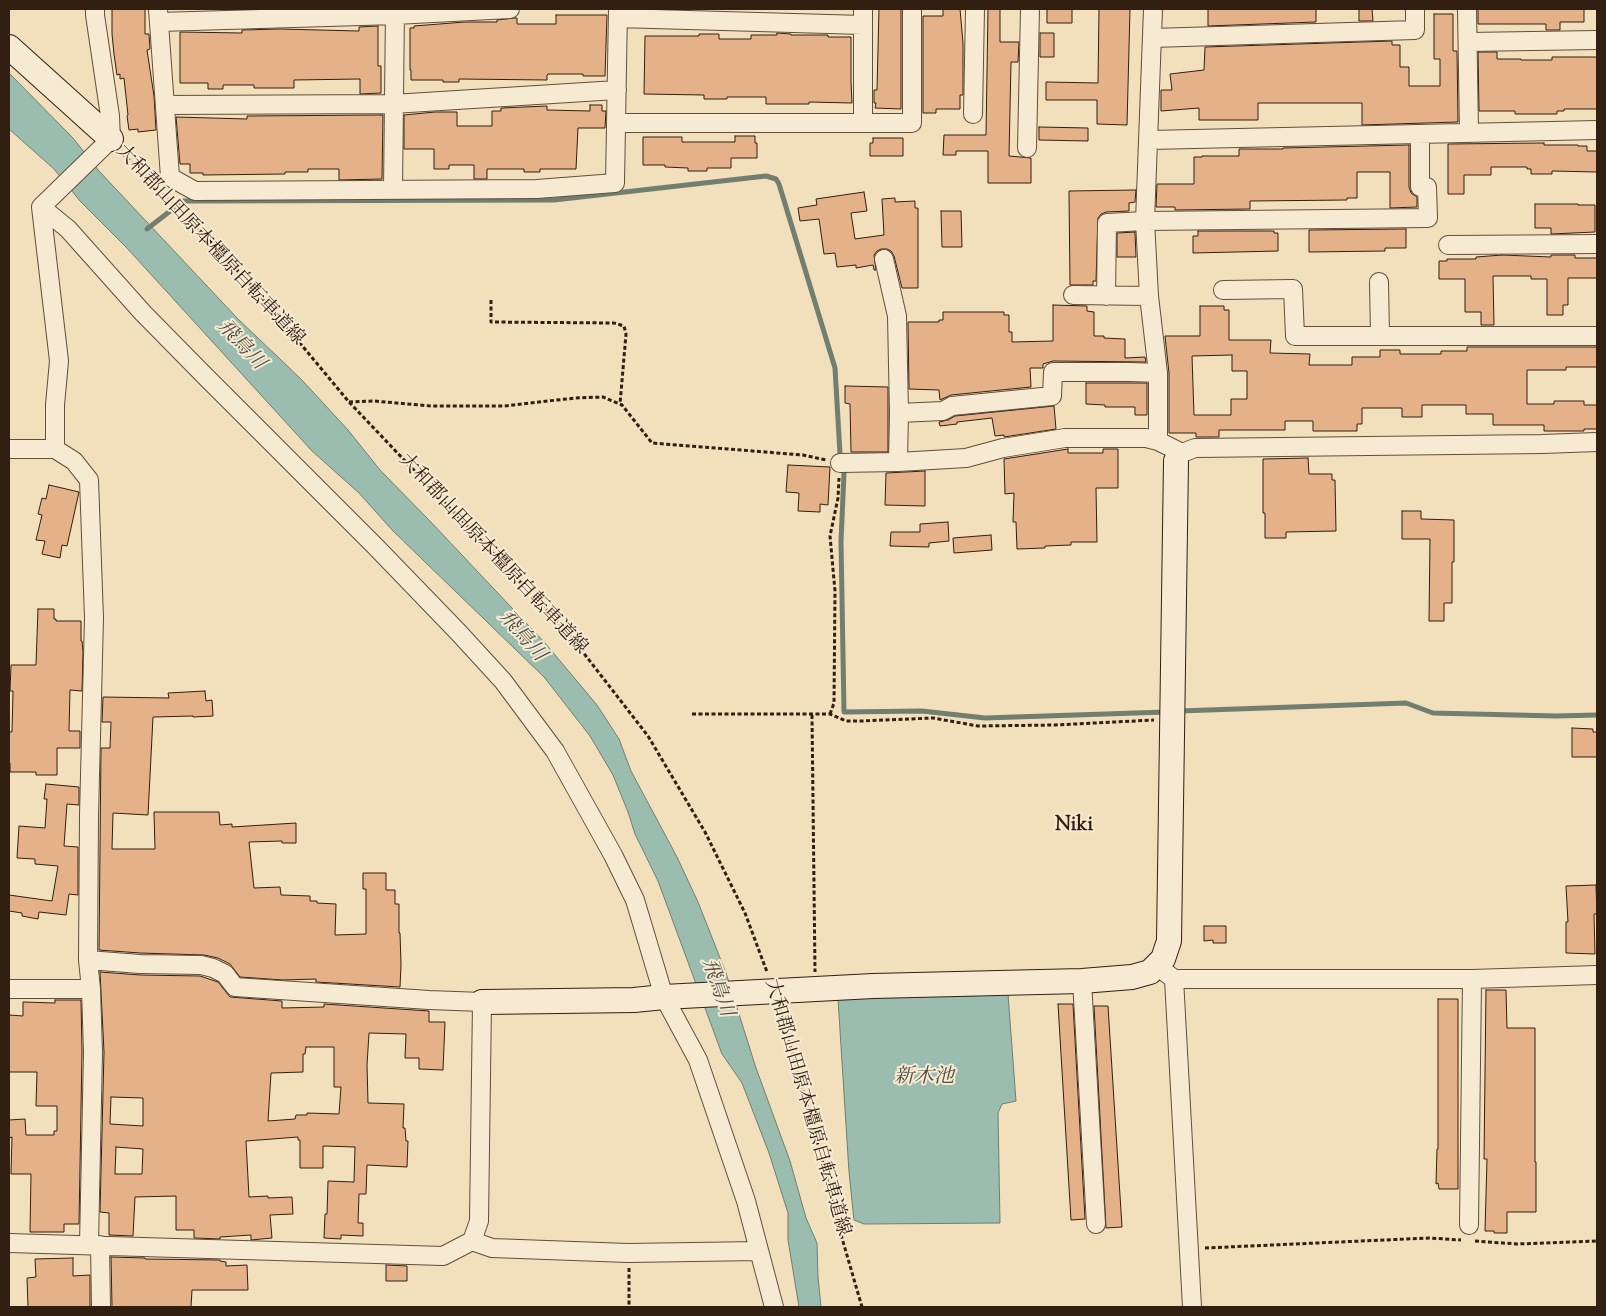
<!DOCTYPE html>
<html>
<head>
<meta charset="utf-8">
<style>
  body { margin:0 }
  #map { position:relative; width:1606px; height:1316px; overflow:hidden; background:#f2dfbb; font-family:"Sorts Mill Goudy",serif }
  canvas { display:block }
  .frame { position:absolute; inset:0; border:10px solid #311f12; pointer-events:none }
</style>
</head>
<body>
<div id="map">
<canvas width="1606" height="1316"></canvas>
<div class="frame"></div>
</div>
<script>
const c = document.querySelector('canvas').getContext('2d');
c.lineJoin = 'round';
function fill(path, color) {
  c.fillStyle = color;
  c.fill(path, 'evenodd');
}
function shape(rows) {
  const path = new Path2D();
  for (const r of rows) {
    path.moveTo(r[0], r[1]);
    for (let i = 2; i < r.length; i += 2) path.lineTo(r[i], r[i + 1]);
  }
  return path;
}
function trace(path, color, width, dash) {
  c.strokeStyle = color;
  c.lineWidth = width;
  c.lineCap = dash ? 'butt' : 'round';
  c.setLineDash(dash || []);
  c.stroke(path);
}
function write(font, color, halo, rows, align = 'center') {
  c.font = font + ' "Sorts Mill Goudy","Noto Serif JP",serif';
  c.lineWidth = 4;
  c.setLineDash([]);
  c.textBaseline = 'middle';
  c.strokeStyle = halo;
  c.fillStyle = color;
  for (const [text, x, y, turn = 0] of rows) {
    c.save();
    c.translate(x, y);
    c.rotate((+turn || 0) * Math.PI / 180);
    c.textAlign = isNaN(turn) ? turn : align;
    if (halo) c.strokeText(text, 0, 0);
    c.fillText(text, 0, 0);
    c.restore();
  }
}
const water = shape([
  [9,73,73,138,99,171,238,319,301,379,348,430,380,470,428,519,545,643,597,705,619,739,631,771,677,857,698,902,726,973,756,1068,790,1161,806,1218,817,1243,818,1277,821,1307,799,1307,788,1240,788,1213,769,1153,742,1083,722,1054,658,881,635,834,628,812,613,775,590,736,544,677,393,531,359,493,312,451,126,247,80,201,54,169,9,129,9,73],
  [1008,994,1016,1101,1002,1104,998,1113,1000,1223,864,1224,854,1220,849,1172,838,999,1008,994]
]);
const stream = shape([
  [147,229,183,201,554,200,766,176,776,179,779,184,835,368,840,454,844,473,841,541,844,712,922,711,985,718,1166,712],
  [1180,711,1406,703,1433,713,1556,716,1597,715]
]);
const building = shape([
  [112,9,145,9,145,34,149,34,150,49,147,50,154,96,156,130,138,132,138,129,129,130,127,116,128,115,124,78,120,79,120,74,117,75,114,54,112,34,112,9],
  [879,9,901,9,901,109,875,108,876,103,874,103,874,90,877,90,879,9],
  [943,9,960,9,963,43,963,95,960,95,960,109,936,109,936,113,923,113,923,16,943,16,943,9],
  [988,9,1000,9,1000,42,1019,42,1018,62,1011,62,1009,156,1031,158,1031,183,988,183,988,151,956,151,956,155,943,155,944,135,986,135,988,9],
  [1047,9,1072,9,1072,23,1047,23,1047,9],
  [1099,9,1130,9,1127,125,1097,124,1097,100,1046,100,1046,82,1098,83,1099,9],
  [1208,9,1316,9,1316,22,1208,26,1208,9],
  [1359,9,1372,9,1373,21,1359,21,1359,9],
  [1478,9,1584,9,1584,22,1560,22,1560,30,1546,30,1546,24,1478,24,1478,9],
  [1434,14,1453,14,1453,51,1457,51,1458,122,1362,125,1362,103,1258,103,1258,120,1199,120,1199,108,1161,111,1161,90,1172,90,1170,74,1204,70,1205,47,1392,41,1392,45,1400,45,1400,67,1409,67,1409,86,1440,86,1440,59,1434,59,1434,14],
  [556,15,607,15,605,76,583,76,583,74,548,74,547,75,547,80,459,79,459,82,443,82,443,80,411,80,411,70,410,70,410,28,414,28,414,26,465,22,497,22,497,20,514,18,517,18,517,24,556,24,556,15],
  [378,26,378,66,381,66,381,93,360,94,360,79,294,80,294,88,254,88,254,85,223,85,223,89,208,89,208,83,180,83,180,32,242,33,242,30,280,29,359,31,359,27,378,26],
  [777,33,791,34,791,35,828,35,828,37,851,37,851,82,852,103,809,102,809,104,766,104,766,97,727,97,727,99,704,99,704,95,644,94,645,36,699,36,699,34,719,34,719,39,751,39,751,35,777,35,777,33],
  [1040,33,1054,33,1054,57,1040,57,1040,33],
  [1478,52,1497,52,1497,59,1521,59,1521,60,1552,60,1552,57,1597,57,1597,109,1564,109,1564,111,1557,111,1557,114,1515,114,1515,111,1479,111,1478,52],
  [590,105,602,105,602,111,606,111,605,128,578,128,576,169,540,169,540,172,524,172,524,169,487,169,487,179,474,179,474,165,449,165,449,169,434,169,434,149,404,149,404,115,435,112,457,112,457,126,492,126,492,111,501,111,501,108,547,106,547,110,590,111,590,105],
  [381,115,383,115,382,179,339,180,339,169,308,169,308,172,285,172,285,174,203,175,203,173,190,173,190,164,180,164,176,117,247,119,247,116,381,115],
  [1039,127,1088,128,1088,141,1039,140,1039,127],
  [735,136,755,136,755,143,757,143,757,158,731,158,731,168,707,168,707,171,688,171,688,168,665,167,665,165,643,165,643,137,682,137,682,142,735,142,735,136],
  [873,138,903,138,903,156,870,156,870,143,873,143,873,138],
  [1544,143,1544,145,1578,145,1578,146,1587,146,1587,151,1597,151,1597,172,1552,171,1552,174,1531,174,1531,169,1527,169,1527,167,1491,167,1491,175,1464,175,1464,194,1448,194,1448,144,1544,143],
  [1409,145,1409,187,1411,193,1417,197,1417,207,1390,208,1390,172,1357,172,1357,198,1347,198,1347,200,1250,201,1250,209,1175,210,1175,207,1156,207,1157,184,1194,184,1194,157,1202,157,1202,156,1239,156,1239,149,1283,149,1283,148,1409,145],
  [1136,190,1135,202,1129,203,1129,211,1106,212,1101,214,1098,218,1096,281,1093,281,1093,285,1070,285,1069,191,1136,190],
  [864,192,867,211,851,213,855,239,884,235,882,199,895,198,895,202,915,201,915,208,918,208,918,288,902,288,894,256,891,251,887,249,881,249,877,251,874,255,876,270,874,270,873,265,856,268,856,265,837,267,835,253,824,254,819,219,800,221,798,208,817,205,816,199,864,192],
  [1535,204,1578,204,1578,205,1595,205,1595,232,1551,234,1551,228,1535,228,1535,204],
  [941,211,961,211,962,247,942,247,941,211],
  [1406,229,1406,248,1385,248,1385,251,1309,252,1309,230,1406,229],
  [1198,231,1274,231,1274,233,1278,233,1278,251,1193,253,1193,236,1198,236,1198,231],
  [1135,232,1136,257,1117,257,1117,233,1135,232],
  [1502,255,1551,257,1551,255,1575,255,1575,258,1597,258,1597,278,1568,278,1568,305,1563,305,1563,315,1547,315,1547,279,1531,279,1531,276,1493,276,1494,325,1481,325,1481,312,1465,312,1465,279,1439,279,1439,261,1447,261,1447,259,1476,259,1476,257,1502,255],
  [1053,305,1087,306,1087,311,1094,312,1094,336,1104,336,1104,338,1125,339,1125,358,1145,357,1146,362,1053,361,1043,364,1043,368,1030,368,1031,387,951,395,940,400,939,390,909,389,908,322,939,322,939,320,943,320,943,312,1004,312,1004,315,1009,315,1009,332,1012,332,1012,342,1053,341,1053,305],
  [1200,306,1224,306,1224,310,1229,310,1229,340,1271,340,1270,353,1310,354,1309,365,1352,365,1352,357,1380,357,1380,350,1400,350,1400,354,1441,354,1441,351,1467,351,1467,347,1597,347,1597,367,1566,367,1566,370,1527,370,1527,404,1554,404,1554,401,1584,401,1584,405,1597,405,1597,429,1584,429,1584,431,1544,431,1544,425,1493,425,1493,414,1466,414,1466,405,1422,405,1422,417,1402,417,1402,408,1362,408,1362,424,1357,424,1357,431,1313,431,1313,421,1285,421,1285,430,1219,430,1219,437,1196,437,1196,433,1169,433,1169,373,1165,336,1200,336,1200,306],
  [1232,355,1232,371,1247,371,1247,399,1231,399,1231,415,1194,415,1192,356,1232,355],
  [1086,383,1147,383,1147,415,1135,415,1135,407,1105,407,1105,405,1086,404,1086,383],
  [845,386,888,387,888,452,851,452,850,404,845,403,845,386],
  [1054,406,1056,429,1004,437,1004,435,995,436,992,418,957,422,957,424,940,426,939,422,948,420,955,416,1054,406],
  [1068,449,1068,453,1103,453,1103,449,1118,449,1118,488,1096,488,1097,542,1071,542,1071,545,1045,546,1045,548,1017,549,1016,522,1013,522,1014,493,1005,494,1004,459,1068,449],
  [1308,458,1309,474,1332,474,1332,480,1335,480,1336,531,1286,532,1286,538,1265,538,1265,513,1263,513,1263,459,1308,458],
  [788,465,830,467,828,505,820,504,820,512,798,511,799,493,786,492,788,465],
  [925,471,925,506,885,505,886,473,925,471],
  [49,485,79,492,67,546,62,545,60,558,42,554,45,541,36,540,42,515,38,514,42,498,46,499,49,485],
  [1402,511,1421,511,1421,519,1454,520,1454,562,1452,562,1452,603,1444,603,1444,621,1429,621,1430,539,1402,539,1402,511],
  [948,522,949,541,929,543,929,547,890,546,891,532,920,532,920,524,948,522],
  [991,535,992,550,954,553,953,538,991,535],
  [38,609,54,609,54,619,56,619,56,621,81,621,81,641,82,641,83,652,82,691,70,690,69,731,80,731,80,748,57,748,57,775,36,775,36,772,10,772,10,763,9,763,9,732,12,732,13,691,10,691,11,665,36,665,38,609],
  [205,691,206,701,212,700,213,716,193,717,193,716,153,717,148,815,113,813,112,849,155,849,154,812,219,812,220,825,232,824,232,827,296,823,296,843,282,843,282,841,249,842,254,888,280,887,281,895,310,896,310,901,317,901,317,903,336,904,335,935,366,934,366,889,363,889,363,873,386,873,386,890,395,890,395,904,399,904,399,933,400,933,401,965,400,987,316,982,316,979,283,980,240,977,230,964,218,958,204,955,140,953,99,950,101,748,110,748,111,722,102,722,103,697,169,698,168,693,205,691],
  [1572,728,1593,729,1593,732,1597,732,1597,757,1572,757,1572,728],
  [46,784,79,787,79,805,67,804,64,846,78,847,78,895,69,894,66,915,39,912,38,919,22,916,22,913,9,911,9,895,52,901,58,866,35,864,35,859,17,858,19,826,45,828,47,799,44,799,46,784],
  [1596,885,1597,914,1594,914,1595,954,1566,953,1566,922,1568,922,1566,886,1596,885],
  [1204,926,1226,926,1226,943,1213,943,1213,940,1204,941,1204,926],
  [100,972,140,975,200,976,218,982,230,997,282,1001,282,1008,324,1007,324,1004,429,1011,429,1022,445,1022,443,1070,419,1069,419,1058,405,1058,406,1034,369,1033,367,1065,368,1103,404,1104,403,1128,405,1128,406,1141,408,1141,407,1167,367,1165,366,1194,359,1194,358,1223,363,1223,363,1236,341,1235,341,1239,324,1238,325,1214,327,1214,328,1181,354,1182,355,1147,323,1146,323,1168,300,1168,300,1140,298,1140,298,1137,246,1141,249,1197,268,1196,268,1198,292,1197,293,1214,270,1215,272,1238,251,1240,251,1235,220,1237,220,1239,194,1238,194,1230,176,1230,176,1196,135,1197,133,1236,109,1235,109,1213,100,1212,104,1052,100,972],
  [306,1047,334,1047,334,1087,341,1087,339,1114,307,1113,307,1115,296,1115,295,1119,268,1121,271,1073,303,1072,303,1054,305,1054,306,1047],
  [111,1097,143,1098,143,1126,110,1124,111,1097],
  [116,1147,143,1149,142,1174,115,1174,116,1147],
  [1486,990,1506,990,1507,1028,1535,1028,1535,1162,1536,1162,1536,1212,1507,1212,1507,1233,1494,1233,1494,1231,1485,1231,1487,1159,1484,1159,1486,990],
  [1438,999,1458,999,1458,1189,1439,1189,1438,1183,1436,1184,1437,1149,1438,1149,1438,999],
  [55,1000,81,1000,82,1052,79,1224,64,1224,64,1232,30,1232,31,1174,11,1174,12,1137,9,1138,9,1120,25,1119,26,1135,54,1135,54,1131,57,1131,57,1106,36,1106,37,1072,9,1072,9,1015,23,1016,23,1002,55,1003,55,1000],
  [1058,1004,1073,1004,1085,1219,1071,1220,1058,1004],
  [1094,1006,1108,1006,1122,1227,1106,1228,1094,1006],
  [111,1257,145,1258,145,1259,220,1260,220,1261,226,1262,226,1266,247,1265,248,1290,192,1290,191,1307,112,1307,111,1257],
  [73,1258,73,1276,90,1275,90,1307,28,1307,27,1278,36,1277,35,1259,73,1258],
  [386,1265,407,1266,407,1281,386,1281,386,1265]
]);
const path = shape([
  [122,153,155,186],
  [163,194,187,217,254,288,349,402,565,629,648,736,705,832,745,913,767,972],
  [491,300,491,322,614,323,624,326,626,334,620,404],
  [349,402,374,401,431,406,504,406,575,398,603,397,622,405,652,443,803,455,826,460],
  [692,714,830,714,846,721,861,721,933,718,978,726,1055,725,1154,720],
  [830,714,834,703,835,591,830,536,838,498,839,478],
  [812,715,815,972],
  [780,1009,823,1163,835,1214,862,1307],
  [1475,1241,1517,1244,1597,1241],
  [1205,1248,1429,1238,1461,1240],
  [629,1268,629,1307]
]);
const street = shape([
  [158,9,170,177,195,191,537,189,615,183,618,9],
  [1153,9,1145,221,1149,296,1158,373,1158,441],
  [1467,9,1469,133],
  [618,18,863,25],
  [159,22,395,15,510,9],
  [1152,38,1415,30,1415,9],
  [1468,42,1597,40],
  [165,105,393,104,617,90],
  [973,114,975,9],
  [863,122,863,9],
  [616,123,912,123,912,9],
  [1149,140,1597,130],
  [1027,148,1030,9],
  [393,190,395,9],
  [41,207,68,229,143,313,204,375,375,546,459,633,503,681,555,751,613,855,635,900,664,997,698,1060,746,1201,774,1307],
  [1448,245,1597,244],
  [884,259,897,316,899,413],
  [1379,282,1380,336],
  [1223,290,1293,289,1295,336,1597,336],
  [1073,295,1149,296],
  [1106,296,1107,223,1145,221,1428,218,1427,187,1420,187,1420,134],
  [9,449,55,449,74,461,89,480,94,618,89,815,88,960,91,989,93,1052,89,1244],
  [55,449,55,405,59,361,41,207,111,139,110,116,95,15,95,9],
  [1176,461,1182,453,1195,448,1542,444,1597,442],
  [898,462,899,413,943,411,952,406,1052,396,1053,372,1130,372,1158,373],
  [840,463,898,462,966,458,1003,448,1065,438,1146,438,1158,441,1182,453],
  [1157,966,1174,979,1472,979,1597,975],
  [1174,979,1192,1307],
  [1082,981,1096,1224],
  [9,989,91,989],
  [1469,1225,1472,979],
  [472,1241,492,1248,628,1253,758,1251],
  [9,1243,443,1256,472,1241,479,1221,482,1002,429,1000,235,987,225,974,213,968,201,965,140,964,88,960],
  [100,1245,101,1307]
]);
const secondary = shape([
  [9,47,111,139],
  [482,1002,634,1000,664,997,873,986,1082,981,1132,977,1150,972,1163,959,1169,941,1176,461]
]);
const streetNames = [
  ["大和郡山田原本橿原自転車道線",209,246,47],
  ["大和郡山田原本橿原自転車道線",492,555,47],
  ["大和郡山田原本橿原自転車道線",806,1108,74]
];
const waterNames = [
  ["飛鳥川",240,346,47],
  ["飛鳥川",521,637,49],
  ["飛鳥川",716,988,71],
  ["新木池",924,1079]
];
const neighbourhoodNames = [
  ["Niki",1074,827]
];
fill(water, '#9bbdaf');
trace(water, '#717e70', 1);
trace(stream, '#717e70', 5);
fill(building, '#e5b189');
trace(building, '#311f12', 1);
trace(street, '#614f3c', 20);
trace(secondary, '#311f12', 26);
trace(path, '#311f12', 3, [4, 2.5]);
trace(street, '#f7ead3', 18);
trace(secondary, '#f7ead3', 24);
write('19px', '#311f12', '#f7ead3', streetNames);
write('italic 20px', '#514e41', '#f7ead3', waterNames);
write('bold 20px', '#311f12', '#f7ead3', neighbourhoodNames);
</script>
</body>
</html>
